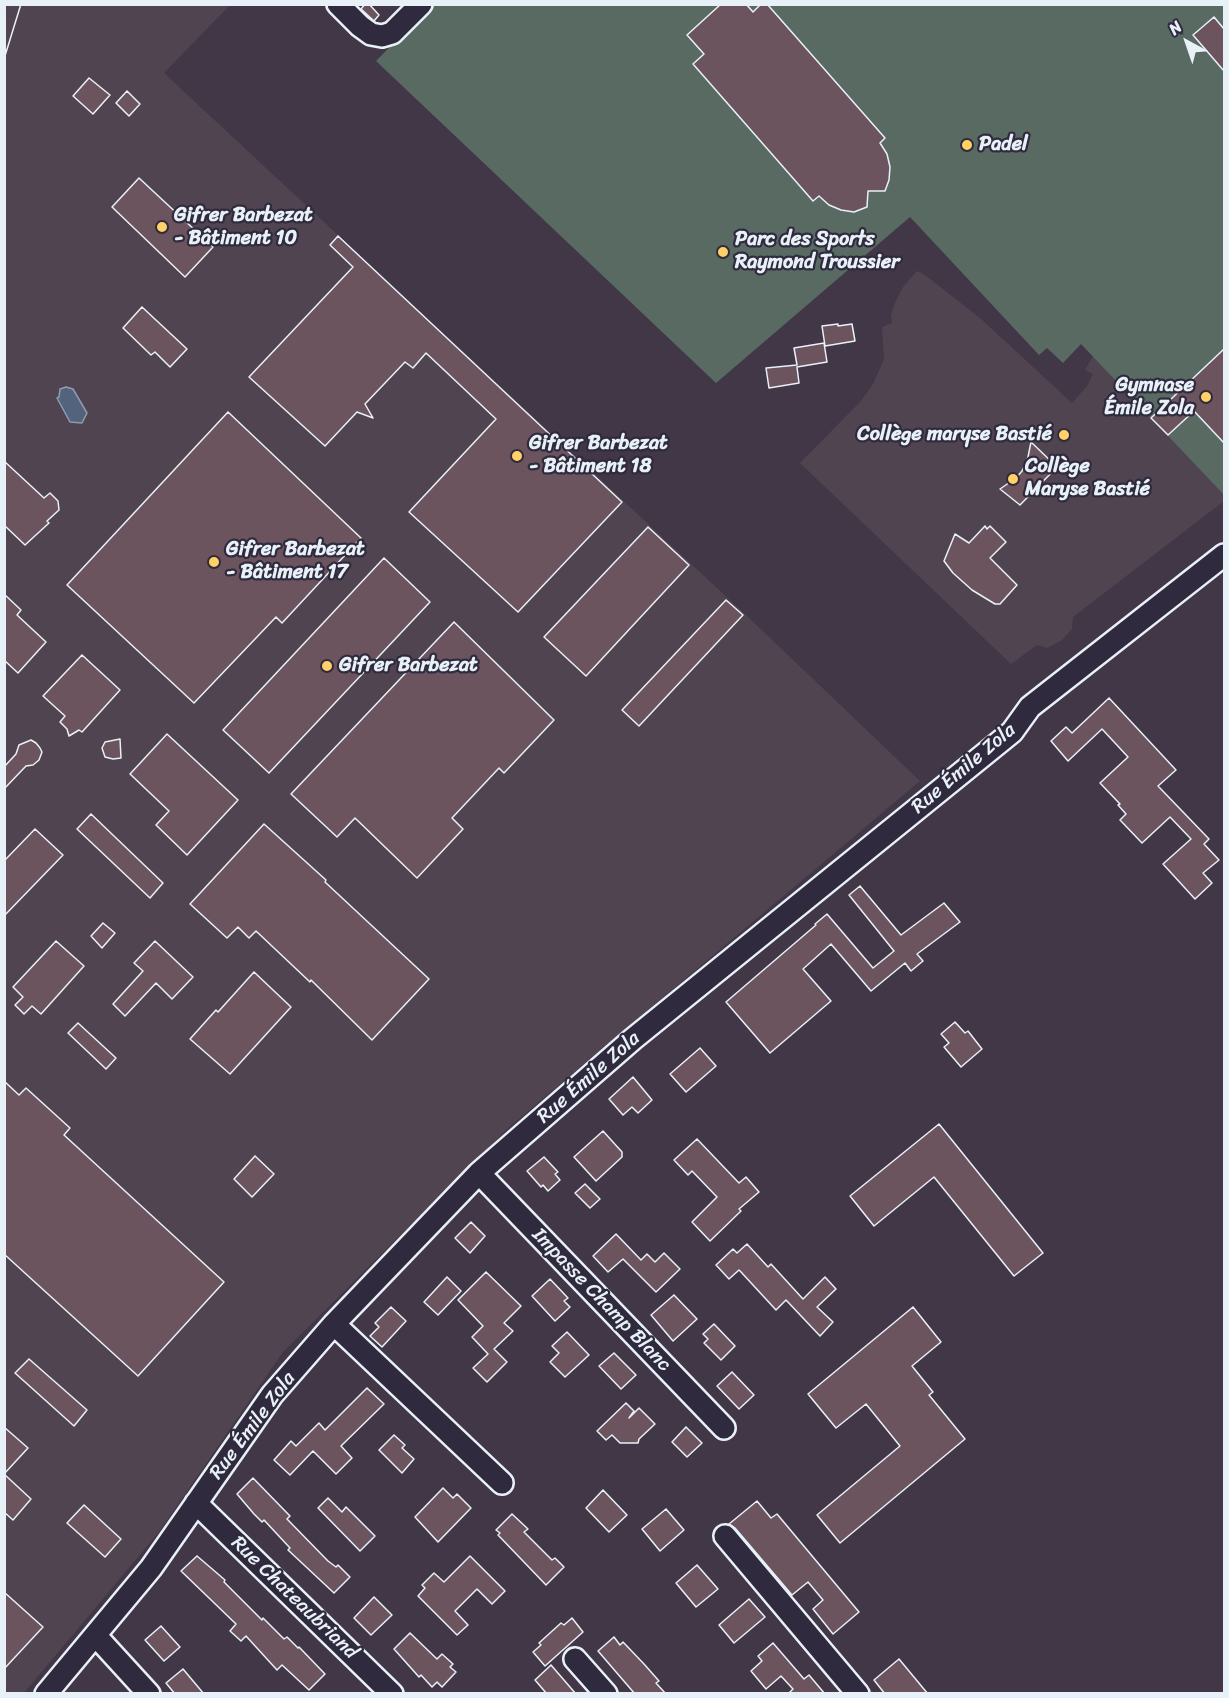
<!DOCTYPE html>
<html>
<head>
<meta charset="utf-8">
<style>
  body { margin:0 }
  #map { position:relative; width:1229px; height:1698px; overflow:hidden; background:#413747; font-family:Sriracha,sans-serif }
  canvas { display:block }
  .frame { position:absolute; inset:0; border:6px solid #e8f1f8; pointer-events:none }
  .north { position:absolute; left:1157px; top:12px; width:60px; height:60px; -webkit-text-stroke:4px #2f2a3d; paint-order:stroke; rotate:320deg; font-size:16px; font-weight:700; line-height:24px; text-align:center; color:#e8f1f8 }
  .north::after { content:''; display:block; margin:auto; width:21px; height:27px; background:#e8f1f8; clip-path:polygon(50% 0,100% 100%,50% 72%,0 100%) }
</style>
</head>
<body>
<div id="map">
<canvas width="1229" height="1698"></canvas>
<div class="frame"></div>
<div class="north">N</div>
</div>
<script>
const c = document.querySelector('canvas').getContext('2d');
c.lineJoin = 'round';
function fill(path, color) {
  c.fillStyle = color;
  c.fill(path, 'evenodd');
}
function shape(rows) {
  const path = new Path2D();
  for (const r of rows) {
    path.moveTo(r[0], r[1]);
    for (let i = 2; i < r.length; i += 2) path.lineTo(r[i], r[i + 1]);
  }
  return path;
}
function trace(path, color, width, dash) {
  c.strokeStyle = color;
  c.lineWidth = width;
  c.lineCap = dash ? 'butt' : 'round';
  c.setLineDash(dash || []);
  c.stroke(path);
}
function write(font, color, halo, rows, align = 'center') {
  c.font = font + ' Sriracha,sans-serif';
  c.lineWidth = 4.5;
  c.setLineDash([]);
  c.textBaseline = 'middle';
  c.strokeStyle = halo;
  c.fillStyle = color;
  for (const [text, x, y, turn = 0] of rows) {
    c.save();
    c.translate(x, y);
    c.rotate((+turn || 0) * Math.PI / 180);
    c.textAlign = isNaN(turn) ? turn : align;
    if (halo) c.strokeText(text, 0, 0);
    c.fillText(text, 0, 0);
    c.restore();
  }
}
const built = shape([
  [7,4,230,5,164,73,747,616,920,781,507,1129,283,1352,159,1532,24,1693,5,1694,5,13],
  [917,271,925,275,980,318,1072,403,1087,386,1093,374,1085,370,1093,356,1224,495,1224,501,1073,617,1072,629,1062,640,1047,648,1037,645,1011,664,800,463,861,401,873,384,884,359,882,327,892,323,891,315,895,303,903,287]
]);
const green = shape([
  [431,5,1224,5,1224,495,1081,344,1063,363,1047,348,1039,355,910,217,716,383,376,61]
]);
const water = shape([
  [66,387,73,389,87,413,82,423,70,422,57,398,59,397,60,389,66,387]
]);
const building = shape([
  [365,4,369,4,379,15,374,21,361,9,365,4],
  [721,4,746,4,753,12,761,4,767,4,885,138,880,143,887,154,890,167,889,180,885,191,868,191,867,207,854,212,841,210,829,205,819,196,813,201,693,64,704,54,687,35,721,4],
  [1214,17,1224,29,1224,71,1193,35,1214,17],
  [89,78,110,95,93,114,73,96,89,78],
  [127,91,140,104,129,116,116,103,127,91],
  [139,178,213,247,185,277,112,207,139,178],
  [338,236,622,502,518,612,409,512,496,419,426,353,413,368,405,362,365,404,373,418,357,412,325,446,249,377,353,267,330,245,338,236],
  [142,307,187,349,170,367,155,352,151,355,123,328,142,307],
  [838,324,838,326,852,324,855,341,825,346,822,326,838,324],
  [824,343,827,362,797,367,799,383,769,388,766,368,797,365,794,348,824,343],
  [1224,349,1224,443,1194,411,1168,435,1151,418,1224,349],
  [228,412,361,538,282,623,276,617,194,703,67,585,228,412],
  [1031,442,1057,467,1020,505,1000,489,1016,478,1022,471,1028,457,1031,442],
  [4,461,44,498,50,493,58,501,59,510,47,521,49,523,25,545,4,525,4,461],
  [985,526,987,529,990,526,1006,542,990,558,1017,585,1000,604,995,604,972,590,953,573,944,561,955,534,969,543,985,526],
  [648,527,689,565,586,676,544,637,648,527],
  [384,558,430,602,269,773,223,730,384,558],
  [4,594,21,610,17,615,46,642,18,673,4,660,4,594],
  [726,600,743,615,639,726,622,710,726,600],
  [454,622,554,720,504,773,499,768,452,818,463,829,417,878,355,818,337,837,291,794,454,622],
  [82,655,120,690,82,732,79,730,69,736,67,729,60,722,65,716,43,696,82,655],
  [1109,698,1176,770,1158,786,1209,839,1204,844,1219,860,1203,873,1212,883,1195,899,1163,864,1191,839,1170,817,1142,843,1120,820,1126,814,1118,805,1120,804,1100,783,1128,757,1102,729,1068,761,1051,741,1066,727,1072,733,1109,698],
  [167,734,238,800,187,855,156,825,169,811,130,774,167,734],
  [120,739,121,758,113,759,105,757,102,748,105,742,120,739],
  [31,740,36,743,40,748,42,752,39,760,33,765,26,766,4,789,4,767,16,754,19,745,31,740],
  [91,814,163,883,150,898,77,829,91,814],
  [264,824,326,880,325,882,429,979,372,1040,311,980,310,982,256,931,249,938,238,927,227,938,190,904,264,824],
  [35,829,63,855,4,916,4,861,35,829],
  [860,886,901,935,944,903,960,922,917,954,923,961,911,971,905,963,871,991,831,944,803,969,831,1001,770,1053,726,1002,816,925,815,924,827,914,873,968,894,951,849,895,860,886],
  [103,923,115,933,102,948,91,936,103,923],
  [56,941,84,966,41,1014,32,1006,24,1014,15,1005,23,997,13,987,56,941],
  [155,941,193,977,172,999,156,983,125,1016,113,1004,143,971,134,963,155,941],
  [254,972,291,1007,230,1074,190,1039,216,1010,218,1012,254,972],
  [955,1022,965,1033,968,1031,982,1049,961,1067,944,1047,949,1043,941,1034,955,1022],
  [78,1023,116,1058,106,1069,68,1033,78,1023],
  [700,1048,716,1066,686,1092,670,1074,700,1048],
  [633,1077,652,1100,638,1113,632,1107,623,1115,609,1099,633,1077],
  [4,1081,19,1095,26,1088,70,1128,64,1135,224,1282,138,1376,4,1254,4,1081],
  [939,1124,1043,1253,1014,1276,934,1177,874,1226,850,1196,939,1124],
  [603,1131,622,1152,622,1157,596,1181,574,1157,603,1131],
  [697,1139,739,1183,746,1177,759,1192,739,1209,741,1211,710,1241,692,1222,717,1197,692,1171,688,1175,674,1160,697,1139],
  [255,1156,274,1174,252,1197,234,1179,255,1156],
  [544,1157,558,1172,555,1174,560,1180,548,1191,543,1185,541,1187,527,1171,544,1157],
  [585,1184,600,1199,590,1208,575,1193,585,1184],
  [471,1222,485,1236,470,1253,455,1238,471,1222],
  [616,1234,641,1260,647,1254,655,1262,664,1253,680,1269,656,1292,623,1259,608,1272,593,1256,616,1234],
  [747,1244,768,1267,771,1264,803,1299,825,1277,836,1289,817,1307,833,1322,820,1336,786,1300,776,1310,741,1272,739,1270,729,1279,716,1265,733,1249,737,1253,747,1244],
  [486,1272,521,1306,504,1323,513,1331,494,1349,507,1362,487,1382,473,1368,488,1354,472,1337,483,1326,458,1300,486,1272],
  [447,1277,461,1291,438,1315,424,1302,447,1277],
  [550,1279,568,1298,564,1301,570,1307,555,1321,532,1296,550,1279],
  [674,1295,697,1319,673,1341,651,1315,674,1295],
  [391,1307,406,1321,382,1347,370,1336,379,1327,375,1323,391,1307],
  [913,1307,941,1342,912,1366,933,1392,929,1395,965,1439,840,1543,817,1515,900,1446,866,1404,836,1428,808,1394,913,1307],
  [714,1324,735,1346,721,1360,704,1343,708,1339,703,1334,714,1324],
  [567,1332,589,1355,565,1377,550,1362,559,1353,552,1346,567,1332],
  [614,1353,636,1375,621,1389,599,1366,614,1353],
  [29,1359,87,1410,74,1426,15,1373,29,1359],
  [732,1372,754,1395,739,1409,717,1386,732,1372],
  [367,1388,384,1404,341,1446,352,1458,336,1474,313,1451,290,1475,274,1460,291,1441,296,1446,319,1423,325,1430,367,1388],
  [626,1403,634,1411,629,1418,639,1408,655,1424,639,1439,638,1443,620,1443,612,1435,606,1440,597,1431,626,1403],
  [4,1427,28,1448,4,1474,4,1427],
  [686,1427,702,1443,687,1457,672,1442,686,1427],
  [394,1435,405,1445,402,1448,414,1459,402,1473,379,1450,394,1435],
  [4,1474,31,1499,13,1520,4,1512,4,1474],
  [253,1478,290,1516,287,1519,328,1561,336,1567,338,1565,350,1577,334,1593,288,1550,290,1548,264,1520,262,1522,254,1514,237,1494,253,1478],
  [443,1488,453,1498,457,1494,471,1508,438,1542,415,1517,443,1488],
  [603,1490,627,1515,609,1532,586,1508,603,1490],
  [328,1498,342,1512,346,1507,375,1536,360,1551,318,1508,328,1498],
  [757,1501,771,1518,777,1514,859,1612,833,1634,813,1609,823,1600,808,1582,792,1595,735,1528,729,1524,757,1501],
  [84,1505,121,1539,105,1557,67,1523,84,1505],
  [666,1509,684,1530,660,1551,642,1529,666,1509],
  [512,1514,528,1529,524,1532,552,1560,555,1558,564,1567,546,1585,498,1535,500,1533,496,1530,512,1514],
  [197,1556,225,1580,224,1582,262,1620,263,1618,284,1639,287,1637,298,1648,299,1647,325,1674,309,1690,282,1665,277,1670,246,1636,241,1641,230,1631,236,1624,181,1571,197,1556],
  [470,1556,505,1591,492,1604,477,1589,455,1611,468,1625,457,1635,418,1596,425,1588,422,1585,434,1573,444,1582,470,1556],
  [697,1565,718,1589,696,1607,676,1583,697,1565],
  [4,1592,43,1627,4,1669,4,1592],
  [374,1597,392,1615,371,1635,354,1618,374,1597],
  [749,1599,765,1617,734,1643,719,1625,749,1599],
  [572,1618,583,1632,545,1666,533,1652,541,1645,539,1643,561,1623,564,1625,572,1618],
  [161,1626,180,1647,164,1661,145,1640,161,1626],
  [410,1633,437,1659,442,1654,453,1664,450,1667,456,1672,442,1687,437,1682,432,1687,421,1675,419,1677,394,1649,410,1633],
  [614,1637,620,1645,623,1642,644,1664,659,1681,656,1683,666,1694,635,1694,598,1651,614,1637],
  [773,1643,804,1679,809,1675,825,1694,788,1694,793,1689,781,1676,766,1689,751,1671,762,1661,758,1656,773,1643],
  [899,1659,928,1694,885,1694,874,1680,899,1659],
  [551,1665,576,1694,547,1694,535,1680,551,1665],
  [183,1669,204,1694,175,1694,166,1683,183,1669]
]);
const street = shape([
  [338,4,360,26,371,34,382,36,392,33,421,4],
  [479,1173,724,1428],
  [334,1324,502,1483],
  [196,1503,392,1694],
  [725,1536,858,1694],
  [96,1636,149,1694],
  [575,1659,606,1694],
  [46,1694,151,1568,272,1395,334,1324,479,1173,633,1039,1012,732,1030,707,1224,555]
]);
const tram = shape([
  [4,59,21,4]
]);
const markers = [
  [967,145,6,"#ffd166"],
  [162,227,6,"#ffd166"],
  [723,252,6,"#ffd166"],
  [1206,397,6,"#ffd166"],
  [1064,435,6,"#ffd166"],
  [517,456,6,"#ffd166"],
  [1013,479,6,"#ffd166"],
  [214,562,6,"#ffd166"],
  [327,666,6,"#ffd166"]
];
const poiNames = [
  ["Padel",979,145],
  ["Gifrer Barbezat",174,216],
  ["- Bâtiment 10",174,239],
  ["Parc des Sports",735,240],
  ["Raymond Troussier",735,263],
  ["Gymnase",1194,386,"right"],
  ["Émile Zola",1194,409,"right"],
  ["Collège maryse Bastié",1052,435,"right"],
  ["Gifrer Barbezat",529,444],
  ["- Bâtiment 18",529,467],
  ["Collège",1025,467],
  ["Maryse Bastié",1025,490],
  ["Gifrer Barbezat",226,550],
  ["- Bâtiment 17",226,573],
  ["Gifrer Barbezat",339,666]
];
const streetNames = [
  ["Rue Émile Zola",964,769,-40],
  ["Rue Émile Zola",589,1078,-41],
  ["Impasse Champ Blanc",601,1300,46],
  ["Rue Émile Zola",253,1426,-53],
  ["Rue Chateaubriand",294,1598,44]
];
fill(built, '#514451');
fill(green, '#596a62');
fill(water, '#53637d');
trace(water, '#8f9cae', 1.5);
fill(building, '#6c545f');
trace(building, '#e8f1f8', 1.5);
trace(street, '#e8f1f8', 26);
trace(street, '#2f2a3d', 21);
trace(tram, '#e8f1f8', 1.5);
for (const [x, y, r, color] of markers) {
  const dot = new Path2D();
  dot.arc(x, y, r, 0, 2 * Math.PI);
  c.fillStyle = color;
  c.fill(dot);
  trace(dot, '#2f2a3d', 2);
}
write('bold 20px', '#e8f1f8', '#2f2a3d', poiNames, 'left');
write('20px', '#e8f1f8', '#2f2a3d', streetNames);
</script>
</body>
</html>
